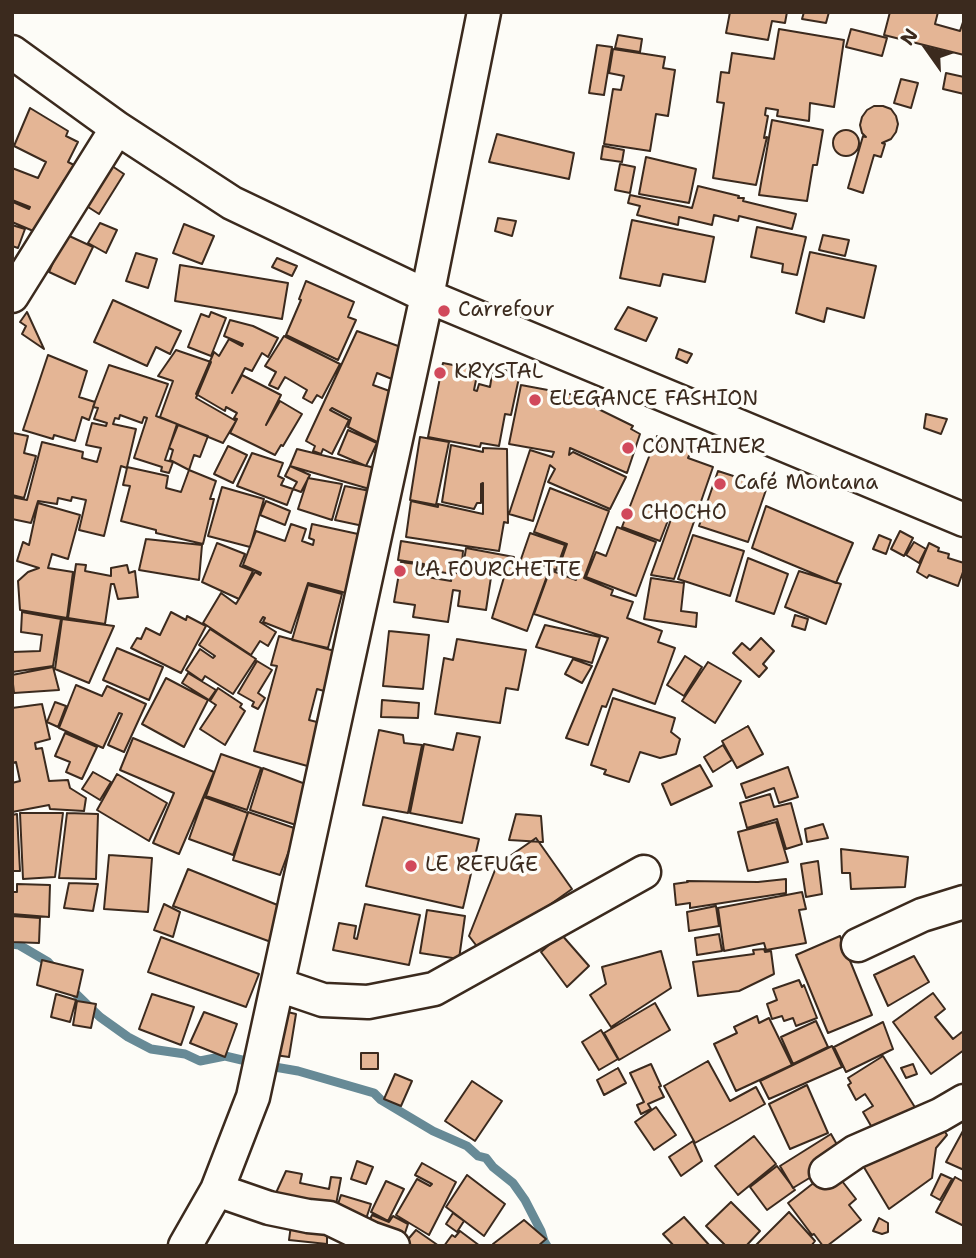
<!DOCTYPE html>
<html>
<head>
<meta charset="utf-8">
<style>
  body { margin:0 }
  #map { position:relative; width:976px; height:1258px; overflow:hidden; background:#fdfcf7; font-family:"Shantell Sans",sans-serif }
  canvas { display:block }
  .frame { position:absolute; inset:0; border:14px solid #3b2a1e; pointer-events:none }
  .north { position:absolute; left:892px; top:14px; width:70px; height:70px; -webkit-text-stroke:5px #fdfcf7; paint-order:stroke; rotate:304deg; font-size:19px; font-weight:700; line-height:28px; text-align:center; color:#3b2a1e }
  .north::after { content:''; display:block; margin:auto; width:24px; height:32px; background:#3b2a1e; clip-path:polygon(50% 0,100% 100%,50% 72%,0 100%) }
</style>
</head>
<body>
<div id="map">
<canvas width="976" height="1258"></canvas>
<div class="frame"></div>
<div class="north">N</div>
</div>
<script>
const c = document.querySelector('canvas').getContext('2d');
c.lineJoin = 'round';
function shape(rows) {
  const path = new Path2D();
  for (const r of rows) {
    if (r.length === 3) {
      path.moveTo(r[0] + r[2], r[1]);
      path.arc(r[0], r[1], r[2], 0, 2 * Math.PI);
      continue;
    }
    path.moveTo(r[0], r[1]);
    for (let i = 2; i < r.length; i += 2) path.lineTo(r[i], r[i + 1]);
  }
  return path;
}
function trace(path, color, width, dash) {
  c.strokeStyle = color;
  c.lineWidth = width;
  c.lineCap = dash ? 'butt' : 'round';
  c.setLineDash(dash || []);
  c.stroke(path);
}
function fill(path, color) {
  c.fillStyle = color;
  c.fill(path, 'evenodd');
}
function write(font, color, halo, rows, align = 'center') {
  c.font = font + ' "Shantell Sans",sans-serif';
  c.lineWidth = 7;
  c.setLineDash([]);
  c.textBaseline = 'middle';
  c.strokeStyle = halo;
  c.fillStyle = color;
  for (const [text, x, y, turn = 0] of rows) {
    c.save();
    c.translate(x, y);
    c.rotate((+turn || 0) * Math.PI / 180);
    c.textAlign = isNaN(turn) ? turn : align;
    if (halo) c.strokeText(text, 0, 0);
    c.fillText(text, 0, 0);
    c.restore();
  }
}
const stream = shape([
  [12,944,19,945,48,962,54,969],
  [70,988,100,1017,128,1037,151,1049,185,1054,200,1061,225,1056,263,1065,298,1071,374,1093,381,1100,433,1131,467,1146,478,1156,486,1158,493,1167,513,1183,525,1200,541,1231,544,1241,547,1246]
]);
const building = shape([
  [730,12,787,12,785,23,772,21,768,40,726,33,730,12],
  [804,12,829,12,826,23,802,19,804,12],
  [890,12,938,12,935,24,960,31,964,19,964,55,884,35,890,12],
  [779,29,844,40,834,107,810,103,809,121,777,116,778,110,766,108,765,115,768,116,764,138,767,137,756,185,713,178,724,103,717,102,721,72,729,73,732,53,774,59,779,29],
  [851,29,887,38,882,56,846,47,851,29],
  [618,35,642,39,640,52,615,48,618,35],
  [597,45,612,47,604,95,589,93,597,45],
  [613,49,665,57,663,68,675,70,668,116,656,114,650,151,604,144,613,89,621,90,624,76,609,73,613,49],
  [946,73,964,77,964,94,943,89,946,73],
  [901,79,918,83,911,108,894,103,901,79],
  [874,106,883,106,891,109,896,116,898,124,896,132,891,139,882,143,885,144,881,157,874,155,863,193,848,188,863,136,866,137,862,133,860,125,862,117,867,110,874,106],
  [30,108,68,131,66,136,78,142,68,162,78,167,70,183,64,180,38,233,12,222,13,202,29,209,30,207,12,200,12,168,38,178,46,162,14,146,30,108],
  [772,120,823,130,817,165,813,165,807,201,759,195,772,120],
  [846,143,13],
  [497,134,574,153,569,179,489,162,497,134],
  [603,146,624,150,622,162,601,159,603,146],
  [646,157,696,169,689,203,639,194,646,157],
  [109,164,124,174,99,214,85,205,109,164],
  [620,164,635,167,630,193,615,190,620,164],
  [698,186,739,196,738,198,744,198,743,201,796,214,792,229,739,216,738,221,714,215,712,225,679,217,678,225,637,215,640,206,628,203,630,195,692,208,698,186],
  [498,218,516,221,512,236,495,231,498,218],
  [632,220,714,237,705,282,663,274,660,286,620,278,632,220],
  [100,223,117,230,106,253,88,243,100,223],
  [184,224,214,236,202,264,173,253,184,224],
  [12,225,25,229,18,248,12,246,12,225],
  [757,227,806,237,797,275,782,272,783,264,751,257,757,227],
  [65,234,93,247,75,284,49,272,65,234],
  [823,235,849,240,845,256,819,250,823,235],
  [810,252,876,266,864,318,827,308,824,322,796,313,810,252],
  [136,253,157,259,148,288,126,281,136,253],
  [277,258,297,266,292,276,272,267,277,258],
  [180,265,288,283,282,319,175,301,180,265],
  [306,281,354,302,348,317,356,320,338,360,286,335,301,300,299,299,306,281],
  [113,300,181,331,170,354,156,347,147,366,94,342,113,300],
  [628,307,657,318,646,341,615,329,628,307],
  [27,312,44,349,22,334,26,326,20,322,27,312],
  [211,312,226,318,211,356,188,347,201,314,209,317,211,312],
  [230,320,253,326,278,338,268,357,262,353,252,371,245,368,232,393,242,375,281,395,266,425,280,401,302,414,283,446,281,445,275,455,230,433,237,419,234,418,237,413,226,407,225,411,196,394,214,352,219,356,229,339,242,346,243,344,224,336,230,320],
  [357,331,409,350,399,360,392,379,377,373,373,385,395,393,383,445,348,427,351,418,332,408,330,410,349,420,332,454,323,449,321,454,313,451,315,446,306,441,357,331],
  [284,336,340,364,322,398,317,395,312,403,303,398,307,390,285,377,278,389,269,385,276,372,265,366,284,336],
  [679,349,692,354,687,363,676,358,679,349],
  [176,350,211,362,196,398,236,421,223,443,160,417,173,381,158,376,176,350],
  [48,355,87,371,79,397,95,402,89,420,82,417,75,441,54,435,53,439,23,430,48,355],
  [443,363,478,370,474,390,477,391,479,384,490,387,493,368,520,373,511,415,505,414,499,446,481,443,480,447,428,437,443,363],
  [109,365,168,384,156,416,177,424,165,460,173,462,169,473,161,471,162,467,134,458,147,418,144,417,142,423,120,415,119,419,115,418,113,424,136,429,127,467,168,476,166,488,181,492,189,470,216,481,210,499,214,499,203,544,156,533,156,530,121,521,130,486,123,485,127,468,121,466,104,536,79,530,86,500,72,497,71,501,58,498,57,504,38,501,31,523,12,519,12,497,27,500,42,442,83,452,82,458,97,462,101,448,86,445,92,423,106,426,107,423,94,419,98,408,93,407,109,365],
  [521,385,580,396,580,400,633,426,631,429,640,434,627,473,570,448,569,455,573,452,626,477,610,509,548,482,555,469,550,465,533,521,509,514,530,450,552,457,554,452,509,444,521,385],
  [926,414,947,419,941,434,924,428,926,414],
  [178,425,208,436,200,457,194,455,189,470,170,460,173,450,169,448,178,425],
  [348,430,377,443,366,466,338,454,348,430],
  [13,433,28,436,24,453,36,456,24,498,12,495,13,433],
  [657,436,664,438,660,447,668,450,671,442,692,449,688,458,713,467,674,579,651,575,674,511,672,510,660,541,622,527,657,436],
  [420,437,449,442,436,505,410,500,420,437],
  [451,445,483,452,483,448,507,449,508,523,504,522,499,551,406,537,411,501,438,507,438,504,483,514,483,483,481,484,481,503,477,503,474,509,442,502,451,445],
  [228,446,247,455,233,483,214,474,228,446],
  [297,449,375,468,373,490,290,466,297,449],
  [252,453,283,463,278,476,284,479,281,485,293,489,287,505,237,486,252,453],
  [290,466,310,475,301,492,293,489,297,482,285,476,290,466],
  [718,471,767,487,748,542,699,526,718,471],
  [308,478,342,484,332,520,298,509,308,478],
  [345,486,375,492,368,527,335,520,345,486],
  [222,487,264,499,250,547,208,536,222,487],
  [550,488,609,511,584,578,613,590,611,595,633,602,627,618,662,631,658,642,675,648,655,704,613,689,606,707,602,706,588,745,566,738,608,638,534,614,550,570,576,580,577,577,558,570,567,544,534,532,550,488],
  [266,501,290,511,285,525,260,515,266,501],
  [38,503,80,515,68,559,52,554,48,568,73,572,67,618,20,610,18,581,28,572,39,568,17,561,23,542,29,545,38,503],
  [766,506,853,543,836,583,752,548,766,506],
  [291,524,306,529,302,541,313,545,314,540,309,538,312,524,358,534,346,593,308,583,291,633,263,622,265,618,263,617,260,622,276,632,268,646,260,641,251,655,203,623,221,593,236,604,255,572,260,575,261,573,243,565,256,531,285,541,291,524],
  [617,527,656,542,636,596,586,577,596,552,606,556,617,527],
  [900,531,913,538,904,556,891,549,900,531],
  [530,533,565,545,556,570,541,565,540,569,520,562,530,533],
  [693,535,744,551,730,596,678,579,693,535],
  [879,535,891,540,886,554,873,549,879,535],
  [146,539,202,545,199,580,139,570,146,539],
  [401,541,463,551,462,563,458,563,456,573,462,574,466,548,514,557,513,563,547,576,527,631,492,618,507,567,493,564,486,610,458,606,460,591,453,590,448,622,413,617,415,605,394,602,401,562,423,565,421,576,451,581,452,574,423,569,424,564,398,560,401,541],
  [914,542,926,549,919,563,906,555,914,542],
  [217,543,245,554,240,566,253,571,239,599,202,582,217,543],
  [929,543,939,548,938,551,949,554,948,558,964,563,964,569,958,586,929,575,927,578,917,572,929,543],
  [748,558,788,574,774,614,736,601,748,558],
  [76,564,86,565,85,571,111,576,111,568,127,565,129,573,135,571,138,597,118,599,114,584,111,584,105,624,68,618,76,564],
  [799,571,841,584,826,624,785,607,799,571],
  [651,578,684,583,681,611,697,613,696,627,644,619,651,578],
  [308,585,342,594,328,648,292,640,308,585],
  [22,612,61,619,53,666,12,672,12,652,40,651,42,635,21,632,22,612],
  [171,612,186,620,187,616,206,626,181,673,131,648,137,638,141,639,146,628,160,635,171,612],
  [795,615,808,619,805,630,792,626,795,615],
  [62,619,114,626,89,683,55,669,62,619],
  [545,625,600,637,592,663,536,647,545,625],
  [210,629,256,659,233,694,205,676,202,681,186,670,200,649,213,658,215,656,199,645,210,629],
  [389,631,429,635,423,689,383,686,389,631],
  [279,636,346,654,335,694,317,689,309,720,317,722,324,693,338,698,318,769,254,751,277,666,271,665,279,636],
  [761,638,774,651,763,664,767,668,759,677,733,653,742,643,750,650,761,638],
  [457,639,526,650,518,690,506,688,500,723,435,714,444,658,453,660,457,639],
  [117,648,163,667,149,700,103,680,117,648],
  [685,656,702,667,684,696,667,685,685,656],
  [573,659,592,666,582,683,565,674,573,659],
  [257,661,272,670,258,693,265,698,258,709,252,706,254,702,238,693,257,661],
  [708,662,741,681,715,723,682,701,708,662],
  [53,667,59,690,14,693,12,675,53,667],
  [188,673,216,690,209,700,182,683,188,673],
  [166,678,208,700,184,747,142,724,166,678],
  [76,685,102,696,107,686,146,704,124,752,108,745,122,714,119,713,103,748,59,728,76,685],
  [218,688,242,704,240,707,245,711,225,745,200,729,216,705,210,701,218,688],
  [613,698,675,718,671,732,680,739,676,754,660,758,640,752,629,782,604,774,606,770,591,765,613,698],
  [382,700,419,703,418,718,381,717,382,700],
  [55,702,66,706,58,727,47,722,55,702],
  [42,704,50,739,35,743,36,749,42,748,49,781,68,780,70,788,86,798,84,811,50,809,49,805,12,812,12,783,20,781,16,762,12,763,12,708,42,704],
  [748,726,763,754,737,768,722,741,748,726],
  [379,730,403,735,404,743,422,745,408,813,363,805,379,730],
  [65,733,97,747,82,779,66,772,70,762,55,756,65,733],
  [457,733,480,737,462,823,410,813,424,744,453,750,457,733],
  [133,738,214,772,179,854,153,843,174,793,120,770,133,738],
  [723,745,732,760,713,772,704,757,723,745],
  [221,754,261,768,247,810,206,796,221,754],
  [700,765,712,786,671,805,662,784,700,765],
  [788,767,798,797,779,803,774,788,746,798,741,784,788,767],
  [263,768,316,788,302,827,250,810,263,768],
  [93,772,111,782,100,800,82,789,93,772],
  [117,774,167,803,149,841,97,810,117,774],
  [770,794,774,807,791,803,802,844,786,849,777,819,747,828,740,803,770,794],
  [204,797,248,813,233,855,189,839,204,797],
  [248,812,297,829,280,875,233,860,248,812],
  [20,813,63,813,55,877,23,879,20,813],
  [67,813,98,814,96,879,59,878,67,813],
  [17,814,20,871,12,871,12,815,17,814],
  [516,814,541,816,543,842,509,840,516,814],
  [383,817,479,839,463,908,366,886,383,817],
  [776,822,788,862,748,871,738,832,776,822],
  [823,824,828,838,807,842,805,829,823,824],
  [536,838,572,889,482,953,469,936,497,865,536,838],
  [841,849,908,857,905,887,851,889,850,873,842,873,841,849],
  [109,855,152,858,148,912,104,909,109,855],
  [818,861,822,894,806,897,801,864,818,861],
  [188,869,280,906,271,942,173,906,188,869],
  [786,879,786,893,690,908,690,903,676,905,674,884,688,882,687,881,758,882,786,879],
  [69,883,98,884,93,911,64,908,69,883],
  [17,884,50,885,49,917,12,914,12,892,17,892,17,884],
  [802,892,806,909,799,910,806,943,766,950,764,943,724,951,718,908,802,892],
  [164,904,180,912,173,937,154,930,164,904],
  [365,904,420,915,409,965,333,950,339,923,356,926,354,938,357,939,365,904],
  [716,906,719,926,689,931,687,912,716,906],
  [427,910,465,916,459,959,420,953,427,910],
  [12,916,40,918,39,943,12,942,12,916],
  [561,934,589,966,567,987,541,952,561,934],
  [719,934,722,951,697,955,695,938,719,934],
  [840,936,872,1015,828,1033,796,955,840,936],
  [161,937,259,974,246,1007,148,972,161,937],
  [764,949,765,952,771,951,774,974,739,991,698,996,693,962,754,954,753,950,764,949],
  [661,951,671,988,611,1027,590,995,606,984,602,967,661,951],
  [914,956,929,982,888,1006,874,975,914,956],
  [42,960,83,970,77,997,37,985,42,960],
  [799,980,802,987,804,985,817,1018,796,1026,793,1018,784,1021,782,1016,772,1019,767,1004,777,1000,773,989,799,980],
  [933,993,945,1009,935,1017,953,1039,962,1032,964,1034,964,1050,931,1074,893,1022,933,993],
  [56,994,76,1000,70,1022,51,1017,56,994],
  [152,994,194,1007,181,1045,139,1029,152,994],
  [77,1001,96,1004,91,1028,73,1025,77,1001],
  [655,1003,670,1030,619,1060,604,1033,655,1003],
  [283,1011,296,1014,289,1057,275,1055,283,1011],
  [204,1012,237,1024,225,1057,190,1043,204,1012],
  [757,1016,759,1023,769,1018,792,1065,736,1091,714,1044,737,1033,734,1027,757,1016],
  [816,1021,828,1047,793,1064,781,1037,816,1021],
  [883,1022,893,1049,846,1072,834,1047,883,1022],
  [601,1030,618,1059,599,1070,582,1042,601,1030],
  [832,1046,842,1067,769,1099,760,1081,832,1046],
  [361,1053,378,1053,378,1069,361,1069,361,1053],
  [883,1056,916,1109,874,1131,863,1112,873,1106,865,1094,856,1100,848,1085,851,1083,848,1078,883,1056],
  [708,1061,730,1101,756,1087,765,1104,695,1143,664,1086,708,1061],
  [651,1064,661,1086,659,1087,664,1097,648,1104,651,1109,641,1114,637,1105,644,1102,630,1073,651,1064],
  [913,1064,917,1074,906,1078,901,1068,913,1064],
  [618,1068,626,1083,604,1095,597,1080,618,1068],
  [395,1074,412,1081,401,1106,384,1099,395,1074],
  [472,1081,502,1101,475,1141,445,1121,472,1081],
  [807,1085,828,1133,790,1149,769,1104,807,1085],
  [656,1107,676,1135,654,1150,635,1122,656,1107],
  [940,1124,947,1135,936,1148,932,1178,889,1209,859,1159,940,1124],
  [964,1129,964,1170,946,1162,964,1129],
  [831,1134,844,1157,793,1188,780,1166,831,1134],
  [754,1136,776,1164,738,1195,715,1166,754,1136],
  [693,1141,702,1161,681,1176,669,1157,693,1141],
  [357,1161,373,1167,366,1184,351,1179,357,1161],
  [422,1163,456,1182,429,1235,396,1215,417,1179,430,1186,432,1184,415,1175,422,1163],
  [777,1166,795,1190,767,1210,750,1187,777,1166],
  [286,1171,302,1174,300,1183,329,1189,331,1177,341,1178,335,1210,270,1206,286,1171],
  [835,1172,856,1199,849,1205,861,1220,827,1246,823,1246,814,1234,812,1235,788,1203,825,1174,835,1172],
  [941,1174,952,1179,940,1200,931,1195,941,1174],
  [467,1175,505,1204,484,1236,446,1207,467,1175],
  [955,1177,964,1182,964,1226,936,1212,955,1177],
  [386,1181,404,1189,388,1221,371,1212,386,1181],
  [341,1195,371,1204,364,1225,334,1216,341,1195],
  [731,1202,760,1231,746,1246,726,1246,706,1226,731,1202],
  [789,1212,815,1241,811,1246,755,1246,789,1212],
  [453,1213,464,1221,457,1232,446,1224,453,1213],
  [372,1215,389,1222,393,1216,408,1224,401,1245,364,1233,372,1215],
  [684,1217,710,1246,674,1246,663,1234,684,1217],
  [292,1218,327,1220,327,1244,289,1240,292,1218],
  [879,1218,888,1223,888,1232,882,1234,873,1231,879,1218],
  [524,1220,546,1239,538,1246,495,1246,493,1244,524,1220],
  [416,1230,439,1246,407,1246,404,1244,416,1230],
  [460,1231,480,1246,444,1246,452,1235,455,1237,460,1231]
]);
const minor = shape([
  [12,52,117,128,232,203,427,296,964,520],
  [12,296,117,128],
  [858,945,922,915,964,902],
  [279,985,323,1000,368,1002,434,989,644,872],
  [826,1172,855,1152,940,1115,964,1101],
  [217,1190,269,1208,308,1216,329,1218,370,1238,393,1246],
  [185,1246,217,1190,253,1097,427,296,484,12]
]);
const markers = [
  [444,311,7,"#d1495b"],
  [440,373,7,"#d1495b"],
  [535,400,7,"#d1495b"],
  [628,448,7,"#d1495b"],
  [720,484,7,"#d1495b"],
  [627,514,7,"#d1495b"],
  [400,571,7,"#d1495b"],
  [411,866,7,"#d1495b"]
];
const poiNames = [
  ["Carrefour",458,311],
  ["KRYSTAL",454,373],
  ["ELEGANCE FASHION",549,400],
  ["CONTAINER",642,448],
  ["Café Montana",734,484],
  ["CHOCHO",641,514],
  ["LA FOURCHETTE",414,571],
  ["LE REFUGE",425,866]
];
trace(stream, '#678a96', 9);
fill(building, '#e4b595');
trace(building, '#3b2a1e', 2);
trace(minor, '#3b2a1e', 37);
trace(minor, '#fdfcf7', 32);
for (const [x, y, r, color] of markers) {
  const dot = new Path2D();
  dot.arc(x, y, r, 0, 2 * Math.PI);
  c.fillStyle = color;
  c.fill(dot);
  trace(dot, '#fdfcf7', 2.5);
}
write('21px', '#3b2a1e', '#fdfcf7', poiNames, 'left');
</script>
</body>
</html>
